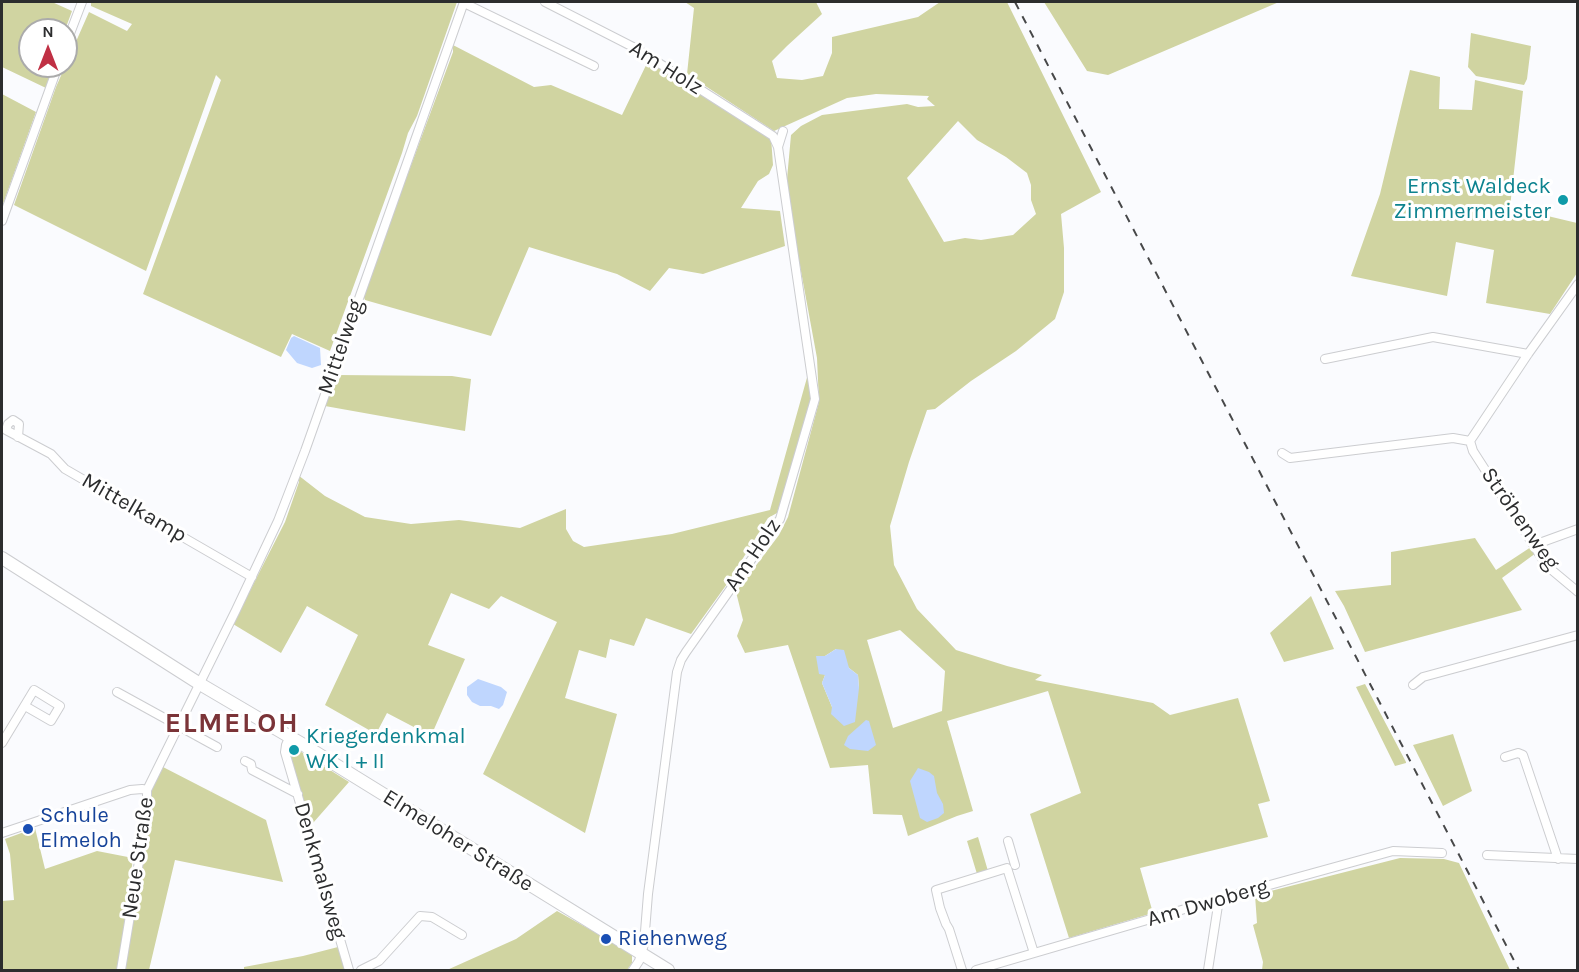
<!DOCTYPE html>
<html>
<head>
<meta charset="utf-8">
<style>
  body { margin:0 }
  #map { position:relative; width:1579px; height:972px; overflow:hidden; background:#fafbfe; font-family:Karla,sans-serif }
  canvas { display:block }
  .frame { position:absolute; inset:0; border:3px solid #2c2d2e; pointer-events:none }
  .north { position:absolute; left:18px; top:18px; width:60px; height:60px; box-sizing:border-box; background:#fff; border:2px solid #ababab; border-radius:50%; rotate:0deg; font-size:16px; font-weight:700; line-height:24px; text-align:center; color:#2c2d2e }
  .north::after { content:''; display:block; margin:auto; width:21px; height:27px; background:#c03044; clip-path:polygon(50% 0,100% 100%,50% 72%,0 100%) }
</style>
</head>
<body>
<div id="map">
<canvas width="1579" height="972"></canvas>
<div class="frame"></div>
<div class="north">N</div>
</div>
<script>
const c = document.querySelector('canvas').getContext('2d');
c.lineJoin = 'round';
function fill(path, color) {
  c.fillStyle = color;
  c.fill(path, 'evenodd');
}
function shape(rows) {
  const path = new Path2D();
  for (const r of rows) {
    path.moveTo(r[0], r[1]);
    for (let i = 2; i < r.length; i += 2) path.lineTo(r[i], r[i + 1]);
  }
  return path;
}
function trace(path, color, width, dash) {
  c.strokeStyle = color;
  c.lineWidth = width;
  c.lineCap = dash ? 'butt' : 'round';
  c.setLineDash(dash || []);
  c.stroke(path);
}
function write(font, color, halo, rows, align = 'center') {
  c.font = font + ' Karla,sans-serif';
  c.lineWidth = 6;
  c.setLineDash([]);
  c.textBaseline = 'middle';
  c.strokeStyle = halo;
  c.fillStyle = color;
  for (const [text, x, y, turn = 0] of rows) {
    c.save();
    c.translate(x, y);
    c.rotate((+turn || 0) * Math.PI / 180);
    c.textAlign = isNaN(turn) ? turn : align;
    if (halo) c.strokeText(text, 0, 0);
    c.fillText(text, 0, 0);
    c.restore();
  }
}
const green = shape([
  [2,2,52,2,72,11,65,30,30,30,30,66,53,66,46,88,2,67],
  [91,2,457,2,417,116,408,133,402,153,330,351,292,334,281,357,143,294,221,80,216,75,146,271,14,205,56,87,89,12,127,31,132,24,91,6],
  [685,2,816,2,822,14,787,46,772,61,777,78,802,80,823,76,832,53,832,37,918,17,940,2,1007,2,1101,192,1061,214,1064,248,1064,292,1055,319,1016,351,971,381,935,409,927,410,909,462,890,526,894,565,917,609,956,650,1007,666,1042,675,1035,680,1153,703,1170,715,1238,698,1270,801,1258,804,1268,837,1140,868,1153,913,1069,938,1030,814,1081,793,1048,691,947,721,973,811,957,816,908,836,902,815,873,814,868,765,830,768,788,645,745,653,737,636,743,620,736,592,779,535,788,517,819,402,817,358,786,190,791,135,801,126,822,115,907,104,918,107,935,106,927,99,929,96,876,94,847,98,774,131,687,74,694,8],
  [958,121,977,140,1006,157,1027,173,1031,185,1031,200,1036,214,1013,235,981,240,965,238,944,242,907,178],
  [900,630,945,671,942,711,893,728,867,640],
  [836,649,849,668,858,675,859,688,832,707,822,683,825,675,825,656],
  [1044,2,1279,2,1108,75,1087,71],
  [1471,33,1531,46,1527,79,1524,85,1476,76,1468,67],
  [453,45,534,87,551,85,622,115,649,59,771,137,773,165,769,174,758,181,741,208,780,211,785,246,703,274,669,268,650,291,617,274,529,247,491,336,365,300,363,295,453,52],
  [1410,70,1440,77,1439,109,1472,110,1475,80,1523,91,1510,207,1577,223,1577,273,1550,314,1486,303,1494,250,1456,242,1447,296,1351,276,1380,194],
  [2,94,36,112,2,207],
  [808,374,812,399,777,513,768,518,727,584,691,634,646,618,634,646,610,639,606,658,579,650,565,698,617,714,585,833,483,774,557,622,501,596,489,609,451,593,428,645,465,659,431,736,387,713,376,734,325,705,358,635,307,606,281,653,233,624,285,522,299,482,298,475,325,496,365,517,411,524,459,520,520,528,566,509,566,529,573,541,584,547,672,534,770,510],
  [337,375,452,376,471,379,465,431,325,406],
  [1475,538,1496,570,1531,547,1536,553,1502,578,1522,610,1365,652,1344,606,1335,591,1391,585,1391,552],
  [1311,596,1334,649,1284,662,1270,633],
  [1365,684,1406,762,1406,763,1395,766,1356,687],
  [1453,734,1472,791,1443,806,1413,745],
  [295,748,349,782,313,823,310,824,290,753],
  [163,767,266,820,283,882,175,860,149,970,124,970,152,789],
  [35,828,45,869,97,851,133,858,118,970,2,970,2,901,14,900,10,854,5,839],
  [978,837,988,871,977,874,967,841],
  [1400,858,1444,859,1459,863,1510,970,1262,970,1263,962,1253,925,1257,923,1255,895],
  [557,911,632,953,632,963,627,970,447,970,516,939],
  [338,947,345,970,244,970,244,967,303,956]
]);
const water = shape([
  [294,336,320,348,321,365,312,368,297,363,286,350,291,338],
  [836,649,844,650,849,668,858,675,859,688,855,722,844,726,831,714,832,707,822,683,825,675,819,674,816,656,825,656],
  [478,679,501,687,507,692,503,705,499,709,491,706,480,706,472,702,467,695,467,687],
  [866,720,869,721,876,745,868,751,850,749,844,745,848,736],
  [918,768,929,772,934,776,937,793,943,804,944,813,938,818,927,822,920,818,910,781]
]);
const street = shape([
  [545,2,637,49,773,136,778,147],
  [464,3,594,66],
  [66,44,82,2],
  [2,221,58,66],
  [1325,359,1433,337,1528,354],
  [18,437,19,424,13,420,8,424,6,430,51,454,65,469,252,577],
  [1470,441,1528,354,1578,284],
  [1470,441,1473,451,1547,566,1578,592],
  [1282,453,1290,458,1453,438,1470,441],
  [1534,545,1578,529],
  [1413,685,1423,677,1578,635],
  [117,692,217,747],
  [289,738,286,745,285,752,349,970],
  [2,743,34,690,60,706,51,721,25,706],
  [1505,757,1518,753,1523,755,1558,859],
  [245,761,251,764,252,770,298,794],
  [2,833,130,790,142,789,147,790],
  [1008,841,1015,865],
  [1487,855,1578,859],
  [121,970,147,813,147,790,236,610,278,521,305,451,464,2],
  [361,970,379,961,420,916,432,917,462,935],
  [633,970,639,961,644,944,648,894,677,672,681,660,686,652,780,519,815,399,778,147,783,131],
  [962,970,949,929,946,924,940,908,936,890,1007,868,1034,953],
  [976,970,1219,899,1393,851,1442,853],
  [1208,970,1219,899]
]);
const secondary = shape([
  [2,558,200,684,302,744,668,970]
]);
const rail = shape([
  [1015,2,1519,970]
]);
const markers = [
  [1563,200,6,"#0f9aa8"],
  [294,750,6,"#0f9aa8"],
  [28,829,6,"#1a4fb4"],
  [606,939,6,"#1a4fb4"]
];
const streetNames = [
  ["Am Holz",666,68,32],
  ["Mittelweg",341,347,-71],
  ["Mittelkamp",134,508,30],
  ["Ströhenweg",1520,519,55],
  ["Am Holz",753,555,-56],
  ["Elmeloher Straße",458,841,32],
  ["Neue Straße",138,858,-82],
  ["Denkmalsweg",320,871,74],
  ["Am Dwoberg",1208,903,-16]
];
const cultureNames = [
  ["Ernst Waldeck",1551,187],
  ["Zimmermeister",1551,212],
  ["Kriegerdenkmal",306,737,"left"],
  ["WK I + II",306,762,"left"]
];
const transitNames = [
  ["Schule",40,816],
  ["Elmeloh",40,841],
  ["Riehenweg",618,939]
];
const districtNames = [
  ["ELMELOH",232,724]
];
fill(green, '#d0d4a1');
fill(water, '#bfd6fe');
trace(street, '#cccdd0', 10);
trace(secondary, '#cccdd0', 14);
trace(street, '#fff', 8);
trace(secondary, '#fff', 12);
trace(rail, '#474849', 2, [8, 8]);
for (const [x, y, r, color] of markers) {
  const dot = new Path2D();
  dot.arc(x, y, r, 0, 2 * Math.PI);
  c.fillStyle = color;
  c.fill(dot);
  trace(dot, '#fff', 2);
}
write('22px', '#2c2d2e', '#fff', streetNames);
write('22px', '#0d838f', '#fff', cultureNames, 'right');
write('22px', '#164399', '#fff', transitNames, 'left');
c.letterSpacing = '1.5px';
write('bold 28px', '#7b3438', '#fff', districtNames);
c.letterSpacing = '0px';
</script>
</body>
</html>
